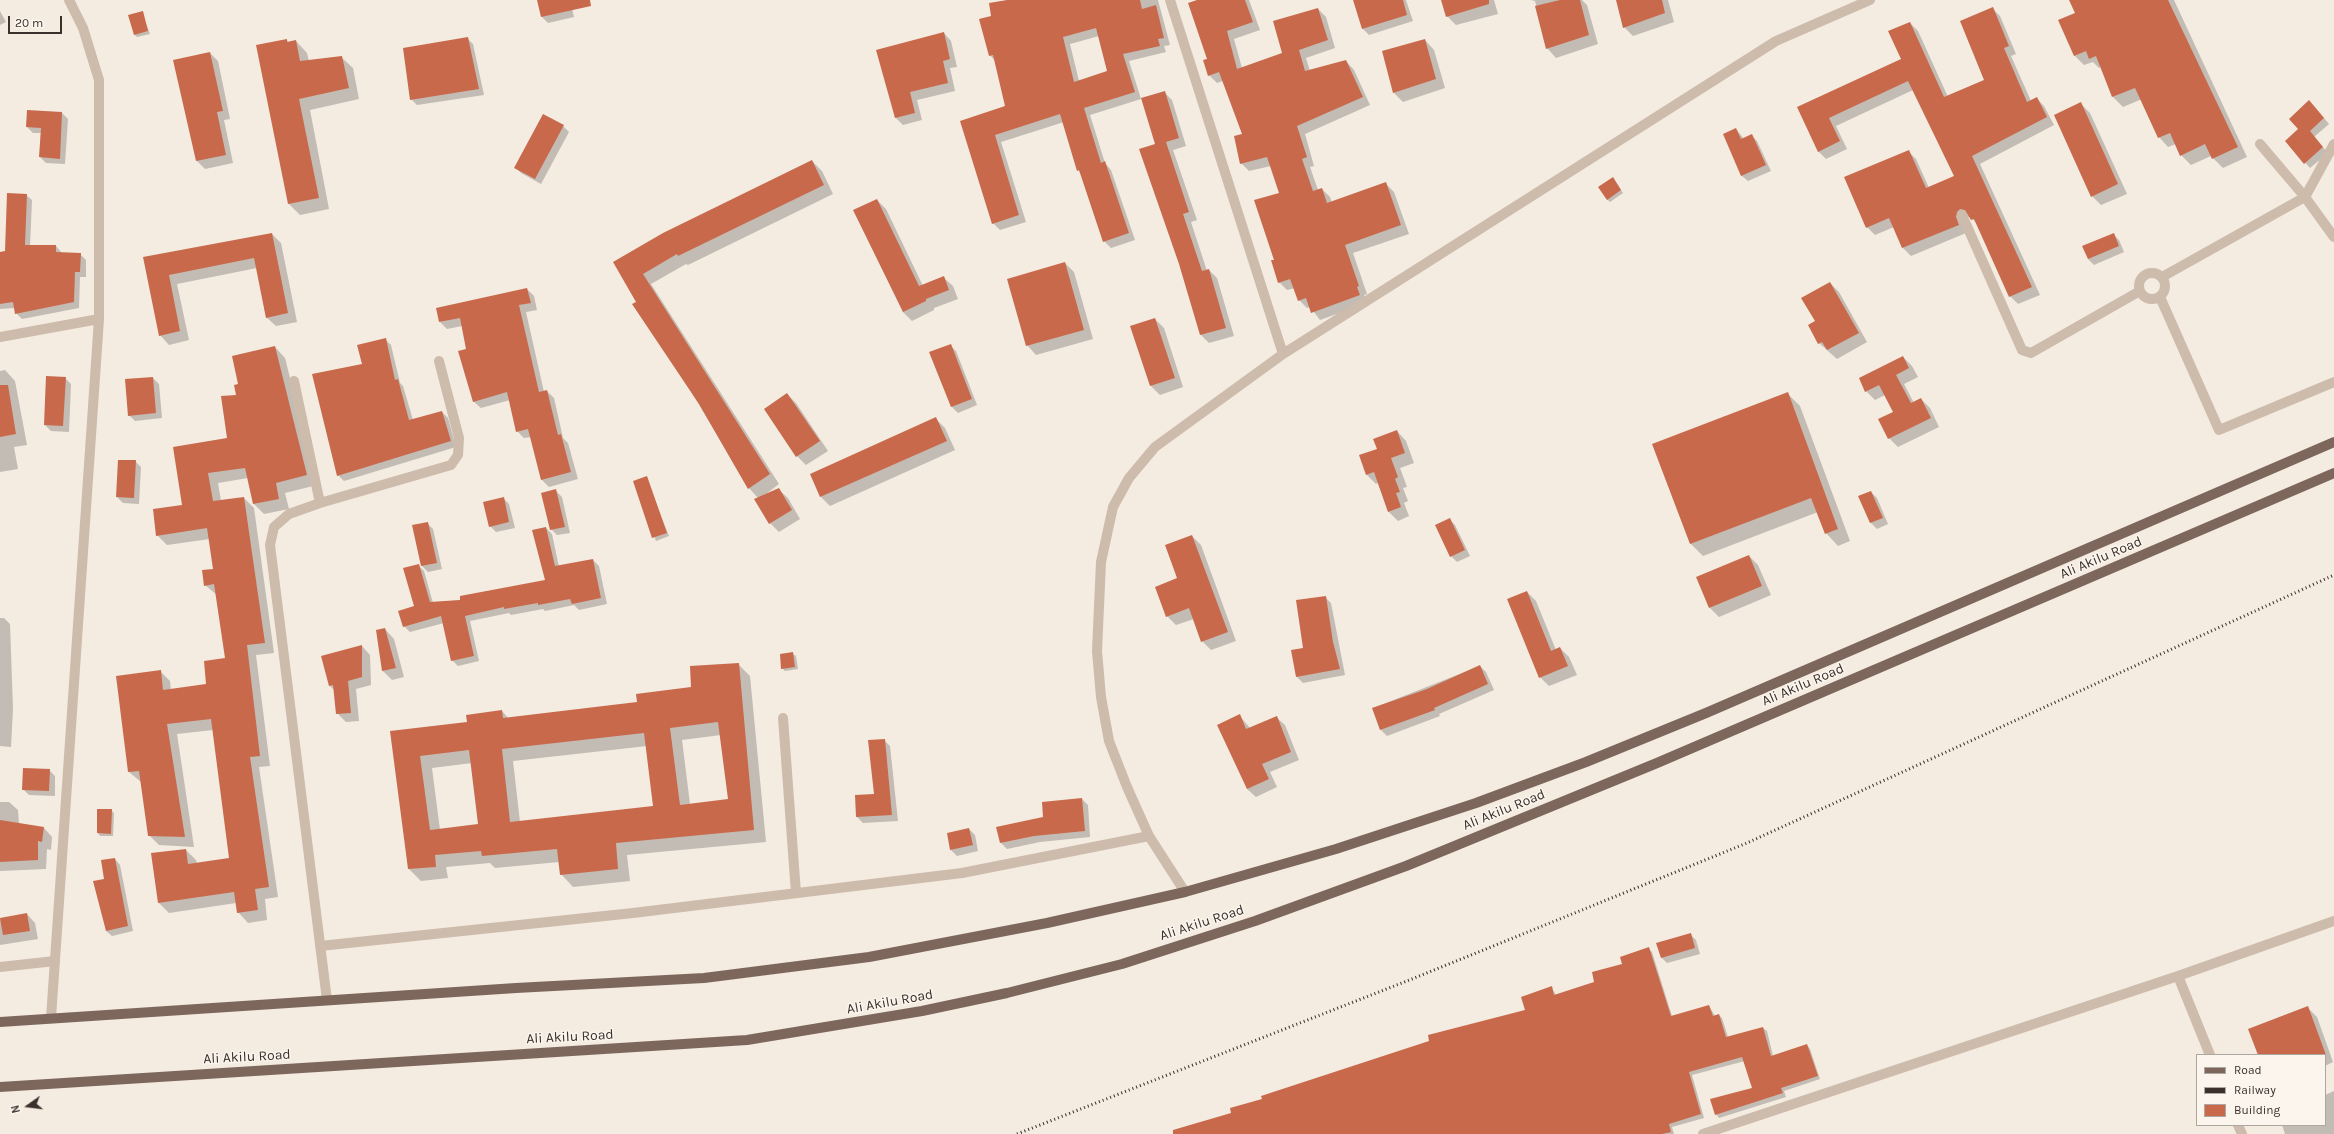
<!DOCTYPE html>
<html>
<head>
<meta charset="utf-8">
<style>
  body { margin:0 }
  #map { position:relative; width:2334px; height:1134px; overflow:hidden; background:#f4ebe1; font-family:Karla,sans-serif }
  canvas { display:block }
  .legend { position:absolute; left:2196px; top:1054px; width:130px; height:72px; box-sizing:border-box; background:#fbf5ee; border:1px solid #aea6a0; margin:0; padding:5px 7px; list-style:none; font-size:12px; color:#3b302b }
  .legend li { display:flex; align-items:center; gap:8px; height:20px }
  .legend b { width:20px; border:1px solid #aea6a0 }
  .north { position:absolute; left:8px; top:1086px; width:40px; height:40px; -webkit-text-stroke:3px #fbf5ee; paint-order:stroke; rotate:256deg; font-size:11px; font-weight:700; line-height:16px; text-align:center; color:#3b302b }
  .north::after { content:''; display:block; margin:auto; width:14px; height:18px; background:#3b302b; clip-path:polygon(50% 0,100% 100%,50% 72%,0 100%) }
  .scale { position:absolute; left:8px; top:16px; width:54px; height:18px; box-sizing:border-box; border:2px solid #3b302b; border-top:0; padding-left:5px; font-size:12px; line-height:14px; white-space:nowrap; color:#3b302b; -webkit-text-stroke:3px #fbf5ee; paint-order:stroke }
</style>
</head>
<body>
<div id="map">
<canvas width="2334" height="1134"></canvas>
<ul class="legend">
<li><b style="height:5px;background:#7d675c"></b>Road</li>
<li><b style="height:5px;background:#3b302b"></b>Railway</li>
<li><b style="height:11px;background:#c8694b"></b>Building</li>
</ul>
<div class="north">N</div>
<div class="scale">20 m</div>
</div>
<script>
const c = document.querySelector('canvas').getContext('2d');
c.lineJoin = 'round';
function fill(path, color) {
  c.fillStyle = color;
  c.fill(path, 'evenodd');
}
function shape(rows) {
  const path = new Path2D();
  for (const r of rows) {
    if (r.length === 3) {
      path.moveTo(r[0] + r[2], r[1]);
      path.arc(r[0], r[1], r[2], 0, 2 * Math.PI);
      continue;
    }
    path.moveTo(r[0], r[1]);
    for (let i = 2; i < r.length; i += 2) path.lineTo(r[i], r[i + 1]);
  }
  return path;
}
function trace(path, color, width, dash) {
  c.strokeStyle = color;
  c.lineWidth = width;
  c.lineCap = dash ? 'butt' : 'round';
  c.setLineDash(dash || []);
  c.stroke(path);
}
function write(font, color, halo, rows, align = 'center') {
  c.font = font + ' Karla,sans-serif';
  c.lineWidth = 3;
  c.setLineDash([]);
  c.textBaseline = 'middle';
  c.strokeStyle = halo;
  c.fillStyle = color;
  for (const [text, x, y, turn = 0] of rows) {
    c.save();
    c.translate(x, y);
    c.rotate((+turn || 0) * Math.PI / 180);
    c.textAlign = isNaN(turn) ? turn : align;
    if (halo) c.strokeText(text, 0, 0);
    c.fillText(text, 0, 0);
    c.restore();
  }
}
const shadow = shape([
  [538,0,570,0,574,17,548,23,542,17],
  [1012,0,1158,0,1170,45,1164,46,1166,52,1129,61,1141,99,1090,115,1105,163,1111,170,1135,240,1111,248,1104,241,1081,173,1078,170,1064,122,1001,142,1026,222,1000,230,993,223,962,122,1006,107,995,61,990,55,993,17],
  [1099,36,1108,72,1079,81,1070,44],
  [1200,0,1249,0,1260,30,1234,39,1242,68,1283,54,1318,9,1326,17,1335,48,1306,58,1310,71,1346,61,1354,70,1370,105,1305,134,1314,166,1310,167,1318,190,1322,189,1330,197,1332,203,1386,184,1394,192,1409,234,1353,253,1367,294,1364,295,1367,303,1320,320,1310,307,1307,308,1299,300,1295,288,1287,290,1279,282,1275,260,1280,194,1271,166,1249,171,1241,163,1243,135,1223,81,1217,83,1209,75],
  [1363,0,1406,0,1413,21,1369,35,1363,29,1355,2],
  [1442,0,1494,0,1498,14,1456,25,1447,16],
  [1531,0,1582,0,1587,5,1598,44,1556,58,1547,48,1535,1],
  [1617,0,1668,0,1674,22,1633,36,1624,27],
  [2070,0,2174,0,2247,157,2223,168,2211,156,2191,165,2181,155,2176,144,2168,147,2159,137,2142,99,2123,107,2113,97,2101,67,2099,68,2093,62,2084,65,2074,55,2076,13],
  [1992,8,2000,16,2016,54,2011,56,2031,101,2036,98,2044,106,2054,125,1980,164,2040,295,2018,304,2010,296,1977,224,1971,217,1968,217,1966,233,1911,256,1903,248,1894,227,1875,235,1867,227,1908,151,1916,159,1929,188,1955,176,1913,90,1836,126,1847,149,1826,159,1818,151,1798,108,1902,60,1910,23,1918,31,1948,97,1986,80],
  [0,11,6,22,0,25],
  [142,12,150,34,137,37,135,35],
  [944,33,951,41,957,67,950,68,955,91,917,100,922,120,903,125,896,118,877,50],
  [467,38,473,44,484,95,417,105,411,99],
  [287,40,289,43,296,41,307,53,309,61,341,57,353,68,359,99,310,110,329,209,300,215,289,204],
  [1425,40,1434,50,1445,88,1403,102,1394,93,1383,51],
  [210,53,218,61,230,119,224,120,233,163,205,169,197,161,175,61],
  [1164,92,1172,100,1186,146,1173,150,1197,220,1191,222,1207,271,1209,270,1217,278,1234,336,1209,343,1201,335,1180,264,1156,145],
  [2081,104,2090,113,2127,194,2101,205,2092,196],
  [2314,106,2329,124,2314,137,2328,153,2310,168,2286,141,2300,129],
  [28,111,62,113,68,119,65,164,46,163,40,157,41,133,33,133,27,127],
  [563,126,569,132,541,184,521,173,515,167],
  [1736,129,1744,139,1752,136,1757,141,1771,171,1748,181,1742,176,1725,135],
  [812,161,822,171,833,194,688,265,686,264,651,284,779,484,762,497,778,489,788,498,800,519,779,532,770,523,758,498,749,488,614,263],
  [1615,181,1623,193,1610,202,1607,199],
  [26,195,32,200,30,246,56,246,62,253,80,254,86,260,86,277,80,277,79,308,22,319,16,313,15,308,0,309,0,253,6,252],
  [877,200,886,209,923,286,944,278,953,286,958,299,934,308,934,310,912,321,903,312,855,211],
  [272,234,281,243,297,322,276,326,266,317,257,268,177,284,189,340,169,345,160,335,144,258],
  [2113,234,2119,240,2124,252,2094,265,2088,259],
  [1065,263,1074,272,1093,339,1036,355,1027,345],
  [1830,283,1839,292,1867,342,1837,359,1819,343,1816,322],
  [527,289,534,296,537,310,526,312,544,392,547,391,554,398,563,438,568,443,578,479,549,487,542,480,531,437,524,438,517,431,510,400,481,408,473,401,468,349,462,326,447,329,440,322],
  [1155,319,1164,328,1183,387,1160,395,1151,386],
  [385,339,391,345,400,383,403,386,413,420,442,412,448,418,456,447,344,481,338,475,363,365],
  [950,345,956,351,977,405,958,413,952,407,931,353],
  [275,347,285,358,317,485,285,493,289,509,264,514,254,504,248,478,218,483,221,501,244,498,254,508,274,653,256,655,270,766,259,767,278,897,265,899,267,920,248,923,238,912,236,903,169,913,159,903,186,850,196,860,197,864,231,859,213,730,177,734,194,847,159,845,149,835,141,782,129,772,160,671,170,681,171,690,207,685,226,659,217,595,205,585,214,569,210,539,167,545,157,535,183,506,228,439,240,385],
  [1903,357,1912,366,1918,377,1904,384,1914,403,1921,399,1930,408,1939,427,1898,447,1889,438,1894,412,1885,395,1875,400,1866,391],
  [5,370,15,381,27,445,14,447,18,469,0,472,0,371],
  [65,378,71,384,69,432,51,431,45,425],
  [153,378,159,384,162,418,135,421,129,415],
  [787,394,796,403,828,451,806,465,797,456],
  [1788,394,1800,406,1850,541,1838,546,1826,533,1818,512,1703,556,1691,544,1654,444],
  [936,419,945,428,955,450,830,506,821,497,811,475],
  [1397,431,1406,441,1414,463,1400,468,1407,487,1403,488,1408,501,1404,503,1409,516,1398,521,1388,511,1378,483,1376,484,1367,475,1360,456,1378,449],
  [135,461,141,467,139,504,123,503,117,497],
  [646,478,669,536,656,541,634,482],
  [556,491,562,497,570,533,557,535,551,529],
  [1871,492,1877,498,1888,524,1877,529,1871,523,1860,497],
  [503,498,509,504,515,528,496,532,490,526],
  [1449,519,1455,525,1470,556,1457,562,1451,556],
  [427,523,433,529,442,569,428,572,422,566,413,526],
  [546,528,552,534,559,567,593,560,599,566,607,604,579,610,574,605,545,611,543,609,511,615,509,613,470,621,479,661,458,666,452,660,444,623,410,632,404,626,415,607,418,565,424,571,433,603,462,600,546,581],
  [1192,536,1201,545,1236,641,1211,650,1202,641,1194,619,1176,625,1167,616],
  [1749,556,1758,565,1771,595,1719,617,1710,608],
  [1527,592,1536,601,1556,650,1560,648,1569,657,1577,675,1549,686,1540,677],
  [1325,597,1331,603,1345,675,1303,683,1297,677,1292,651,1304,649],
  [0,618,4,618,10,624,13,709,11,747,0,746],
  [385,629,394,639,404,677,392,680,383,671,377,631],
  [362,646,370,655,371,685,356,689,359,721,346,722,337,713,335,691,329,685],
  [793,654,796,656,798,669,785,671,782,668],
  [738,664,750,676,766,842,627,855,630,881,573,887,561,874,559,862,495,868,490,863,446,867,448,878,421,881,409,869,391,732,468,723,502,711,509,719,638,703,692,688],
  [721,735,729,800,690,804,682,740],
  [647,746,654,807,520,822,513,761],
  [472,763,479,825,440,830,432,768],
  [1480,666,1486,672,1494,690,1439,714,1440,716,1387,736,1381,730,1373,708],
  [1239,715,1250,728,1276,717,1285,725,1299,760,1270,772,1277,787,1256,797,1247,789],
  [884,740,890,746,898,821,863,823,857,817,856,796,875,795],
  [49,770,55,776,55,796,29,795,23,789],
  [1082,799,1088,805,1090,837,1040,842,1007,849,1001,843],
  [0,802,9,802,18,810,19,824,44,828,52,837,51,850,47,849,46,869,0,871],
  [111,810,114,813,113,836,100,836,98,833],
  [969,829,975,835,978,851,957,856,951,850],
  [115,859,120,865,133,931,112,936,106,931,105,880],
  [27,914,35,923,38,939,0,945,0,919],
  [1690,934,1696,940,1700,954,1667,963,1661,957],
  [1649,949,1652,952,1672,1016,1709,1006,1715,1016,1719,1015,1722,1018,1728,1037,1763,1028,1767,1031,1773,1056,1807,1045,1810,1049,1820,1079,1784,1091,1786,1097,1719,1118,1716,1114,1753,1089,1745,1061,1692,1075,1704,1118,1672,1127,1674,1134,1198,1134,1232,1114,1263,1100,1526,1010,1551,987,1556,995,1596,983],
  [2307,1007,2317,1017,2333,1062,2325,1066,2325,1055,2259,1055],
  [2334,1091,2334,1134,2285,1134,2282,1125,2325,1125,2325,1095]
]);
const building = shape([
  [537,0,590,0,591,6,541,17],
  [1007,0,1140,0,1142,9,1156,5,1164,38,1158,39,1160,46,1123,54,1135,92,1084,108,1101,163,1105,161,1129,233,1103,242,1079,170,1077,171,1060,114,995,135,1019,215,992,224,960,121,1005,106,993,55,989,56,979,19,991,16,989,3],
  [1096,28,1107,71,1074,82,1063,37],
  [1197,0,1245,0,1253,22,1227,31,1237,69,1282,53,1273,21,1318,8,1328,40,1299,50,1305,71,1346,60,1363,97,1297,126,1307,157,1302,159,1313,191,1322,188,1327,203,1386,182,1401,225,1345,245,1359,286,1357,287,1360,295,1311,313,1306,298,1298,301,1290,279,1278,283,1271,260,1274,260,1254,200,1279,193,1267,157,1240,164,1234,136,1242,134,1219,72,1208,76,1203,60,1207,59,1188,3],
  [1353,0,1403,0,1407,15,1362,29],
  [1441,0,1489,0,1489,4,1446,17],
  [1560,0,1580,0,1589,35,1546,49,1535,6],
  [1616,0,1662,0,1665,13,1623,28],
  [2069,0,2168,0,2238,147,2212,159,2205,144,2180,156,2170,133,2158,138,2135,88,2112,97,2096,56,2089,59,2086,51,2074,56,2058,20,2075,13],
  [1993,7,2009,46,2004,48,2027,102,2037,97,2047,117,1972,156,2032,287,2009,297,1974,219,1971,220,1965,210,1960,209,1957,212,1956,217,1959,225,1902,248,1889,218,1866,228,1844,177,1909,150,1926,188,1954,176,1908,81,1829,118,1840,141,1818,152,1797,107,1901,59,1888,31,1910,22,1944,97,1984,80,1960,21],
  [143,11,148,31,134,35,128,15],
  [944,32,950,59,943,61,948,83,910,92,915,113,895,118,876,50],
  [468,37,479,89,410,100,403,48],
  [287,39,287,42,296,40,300,61,342,56,349,88,299,99,319,198,288,204,256,45],
  [1425,39,1436,79,1393,93,1382,51],
  [210,52,223,111,217,112,226,155,196,161,173,60],
  [1165,91,1179,138,1166,142,1189,212,1183,214,1202,271,1209,269,1226,328,1200,335,1179,264,1139,149,1155,144,1141,98],
  [2309,100,2324,118,2310,131,2323,147,2304,164,2285,141,2298,129,2289,119],
  [2081,102,2118,184,2091,197,2054,115],
  [27,110,62,112,60,159,39,157,41,128,26,127],
  [543,114,564,125,535,179,514,168],
  [1736,128,1741,139,1752,134,1766,165,1741,176,1723,134],
  [812,160,824,185,678,256,677,254,643,274,770,474,748,489,699,404,632,304,636,302,613,262,663,233],
  [1613,177,1621,190,1607,200,1598,187],
  [7,193,27,194,25,245,56,245,56,252,81,253,80,272,75,272,74,302,15,314,13,302,0,304,0,252,5,251],
  [877,199,919,286,944,276,949,290,926,299,926,301,903,312,853,210],
  [272,233,288,313,266,318,254,258,169,275,180,331,159,336,143,257],
  [2114,233,2119,246,2088,259,2082,246],
  [1065,262,1084,330,1026,346,1007,279],
  [1830,282,1859,333,1827,350,1822,342,1818,344,1808,325,1815,321,1801,298],
  [527,288,531,303,519,305,539,392,547,390,558,435,561,434,571,472,541,480,528,429,516,432,507,392,473,402,458,351,466,349,460,318,439,322,436,308],
  [1155,318,1175,378,1150,386,1130,326],
  [386,338,395,380,398,379,409,420,442,411,451,441,337,476,312,374,362,364,357,345],
  [951,344,972,399,951,407,929,352],
  [275,346,307,475,276,483,279,499,253,504,245,468,208,473,213,501,244,497,265,643,247,645,260,756,250,757,269,887,255,889,258,910,237,913,234,892,158,903,151,853,186,849,188,864,229,858,211,719,167,724,185,837,148,836,139,771,128,772,116,676,161,670,163,690,206,684,204,661,225,658,214,584,204,586,202,570,213,569,207,528,156,536,153,509,182,505,173,447,227,438,221,396,236,395,234,385,238,384,232,356],
  [1903,356,1909,368,1896,375,1911,403,1921,398,1931,418,1888,439,1878,419,1893,412,1879,385,1865,392,1859,378],
  [46,376,66,377,63,426,44,425],
  [153,377,156,413,128,416,125,379],
  [0,385,8,385,16,434,0,437],
  [1788,392,1838,529,1825,534,1811,498,1690,544,1652,444],
  [787,393,820,441,796,457,764,409],
  [936,417,947,441,820,497,810,474],
  [1397,430,1405,453,1391,458,1398,477,1395,479,1400,492,1396,493,1401,507,1388,512,1374,472,1366,475,1359,455,1377,449,1373,439],
  [118,460,136,460,134,498,116,497],
  [647,476,667,533,652,538,633,481],
  [779,488,792,510,769,524,754,499],
  [556,489,565,527,550,530,541,493],
  [1871,491,1883,518,1870,523,1858,496],
  [504,497,509,522,489,527,483,502],
  [1450,518,1465,550,1450,557,1435,525],
  [428,522,437,563,421,566,412,525],
  [546,527,555,566,593,559,601,598,572,604,570,599,538,605,538,603,504,609,504,607,465,616,474,656,451,661,441,616,403,627,398,611,414,606,403,568,419,564,430,602,460,600,460,596,545,580,532,530],
  [1192,535,1228,632,1201,642,1189,608,1166,617,1155,587,1177,578,1165,545],
  [1749,555,1762,586,1709,608,1696,577],
  [1527,591,1551,651,1560,647,1568,666,1539,678,1507,599],
  [1326,596,1333,642,1340,669,1296,677,1291,650,1303,648,1296,600],
  [385,628,396,668,382,671,376,630],
  [362,645,362,677,348,681,351,713,336,714,333,685,329,686,321,656],
  [793,652,795,667,781,669,780,654],
  [739,663,754,830,616,843,618,869,560,875,557,849,482,856,481,851,435,855,436,867,408,869,390,731,467,722,466,715,502,710,503,718,637,702,636,694,691,687,690,666],
  [718,722,728,799,680,805,670,728],
  [644,733,653,806,510,822,502,749],
  [469,750,478,824,430,830,420,756],
  [1480,665,1488,684,1434,708,1435,710,1380,730,1372,708,1427,689],
  [1240,714,1246,729,1277,716,1291,752,1262,764,1269,779,1247,789,1217,725],
  [885,739,892,815,856,817,855,795,874,794,868,740],
  [23,768,50,769,49,791,22,790],
  [1082,798,1085,831,1034,836,1000,843,996,827,1043,817,1042,802],
  [97,809,112,809,111,834,97,833],
  [0,820,44,827,42,842,38,841,38,860,0,862],
  [969,828,973,845,950,850,947,833],
  [115,858,128,926,106,931,93,881,104,879,101,860],
  [27,913,30,931,3,935,0,918],
  [1691,933,1695,948,1661,958,1656,943],
  [1649,947,1671,1016,1709,1005,1713,1016,1719,1014,1726,1037,1763,1027,1771,1056,1807,1044,1818,1076,1781,1088,1783,1093,1715,1115,1710,1099,1752,1088,1742,1057,1689,1072,1701,1114,1669,1124,1671,1132,1662,1134,1173,1134,1173,1130,1231,1113,1230,1108,1262,1099,1261,1096,1429,1041,1428,1035,1525,1010,1521,997,1552,986,1554,995,1594,982,1592,972,1622,964,1620,957],
  [2308,1006,2326,1055,2258,1055,2248,1029]
]);
const minor = shape([
  [1170,0,1283,354],
  [2260,144,2305,197,2334,237],
  [1962,215,2022,350,2031,353,2140,291],
  [2152,286,13],
  [2162,277,2305,197,2334,144],
  [2160,297,2219,430,2334,382],
  [0,337,99,319],
  [294,381,320,503],
  [783,718,796,893],
  [1185,892,1149,836,1127,787,1109,741,1101,697,1097,651,1101,562,1113,507,1129,478,1155,447,1283,354,1776,41,1870,0],
  [320,946,633,913,962,873,1149,836],
  [0,967,55,961],
  [2178,976,2210,1055],
  [327,1000,270,545,274,527,289,514,320,503,451,465,458,455,459,438,439,361],
  [51,1018,99,319,99,80,83,28,69,0],
  [2238,1125,2242,1134],
  [1703,1134,2178,976,2334,921]
]);
const major = shape([
  [0,1022,516,988,704,978,869,957,1047,923,1185,892,1336,849,1476,803,1586,762,1706,713,2334,442],
  [0,1087,747,1040,922,1011,1007,993,1122,964,1255,921,1406,866,1657,763,2334,473]
]);
const rail = shape([
  [1017,1134,1412,979,1747,843,2334,575]
]);
const streetNames = [
  ["Ali Akilu Road",2101,558,-23],
  ["Ali Akilu Road",1803,685,-23],
  ["Ali Akilu Road",1504,810,-22],
  ["Ali Akilu Road",1202,923,-18],
  ["Ali Akilu Road",890,1002,-10],
  ["Ali Akilu Road",570,1037,-3],
  ["Ali Akilu Road",247,1057,-3]
];
fill(shadow, '#0003');
fill(building, '#c8694b');
trace(minor, '#cdbbac', 10);
trace(major, '#7d675c', 10);
trace(rail, '#3b302b', 3, [1, 3]);
write('14px', '#3b302b', '#fbf5ee', streetNames);
</script>
</body>
</html>
